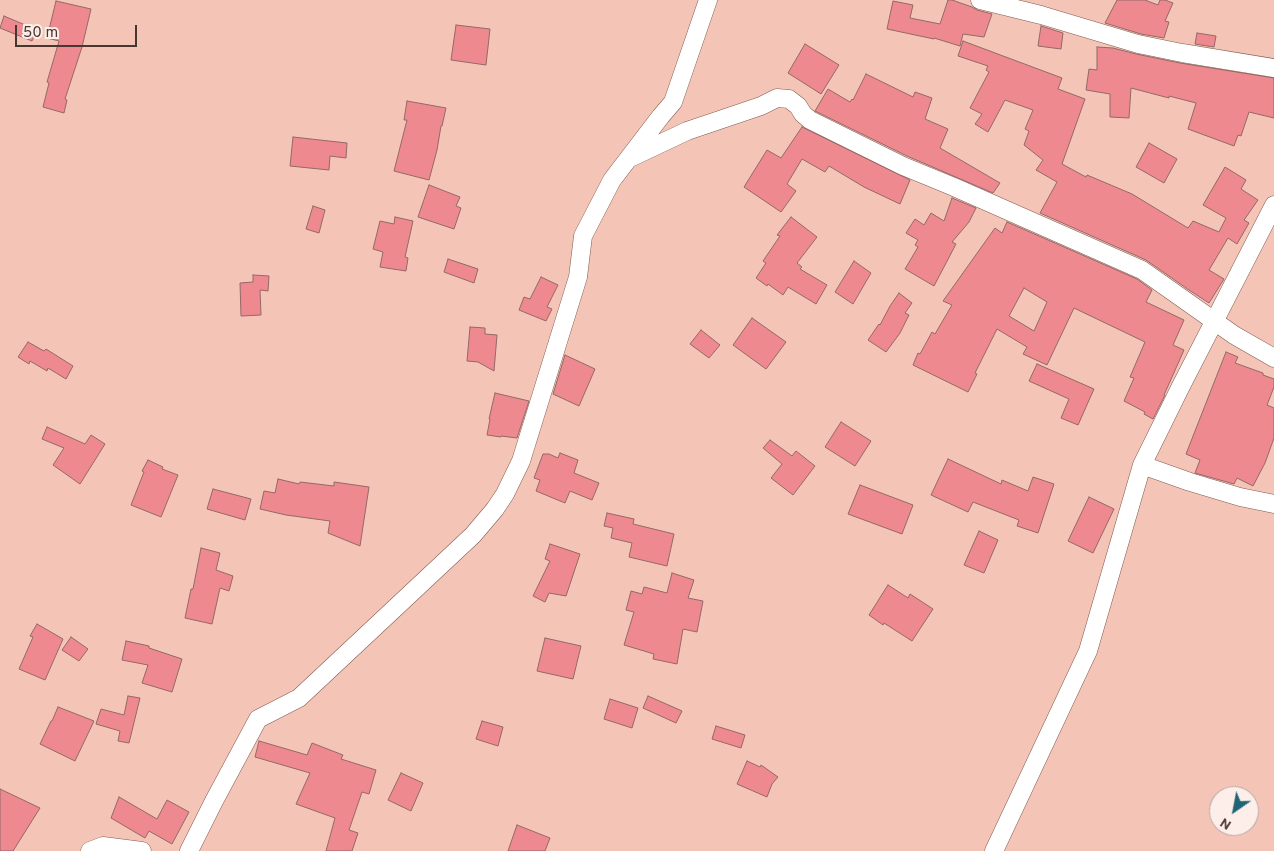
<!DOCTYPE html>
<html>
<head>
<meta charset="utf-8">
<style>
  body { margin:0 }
  #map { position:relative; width:1274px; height:851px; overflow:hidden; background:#f4c5b7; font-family:Overpass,sans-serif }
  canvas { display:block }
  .north { position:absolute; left:1209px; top:786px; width:50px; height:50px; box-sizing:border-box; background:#fdeeea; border:1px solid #b5a4a0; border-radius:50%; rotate:213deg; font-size:14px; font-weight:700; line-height:20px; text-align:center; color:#483630 }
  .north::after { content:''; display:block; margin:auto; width:18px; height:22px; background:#206576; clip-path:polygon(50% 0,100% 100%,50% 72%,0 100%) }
  .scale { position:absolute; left:15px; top:25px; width:122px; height:22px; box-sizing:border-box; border:2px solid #483630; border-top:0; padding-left:6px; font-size:15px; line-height:18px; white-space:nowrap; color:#483630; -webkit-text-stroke:4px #fdeeea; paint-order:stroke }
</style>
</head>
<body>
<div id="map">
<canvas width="1274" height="851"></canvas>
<div class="north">N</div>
<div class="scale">50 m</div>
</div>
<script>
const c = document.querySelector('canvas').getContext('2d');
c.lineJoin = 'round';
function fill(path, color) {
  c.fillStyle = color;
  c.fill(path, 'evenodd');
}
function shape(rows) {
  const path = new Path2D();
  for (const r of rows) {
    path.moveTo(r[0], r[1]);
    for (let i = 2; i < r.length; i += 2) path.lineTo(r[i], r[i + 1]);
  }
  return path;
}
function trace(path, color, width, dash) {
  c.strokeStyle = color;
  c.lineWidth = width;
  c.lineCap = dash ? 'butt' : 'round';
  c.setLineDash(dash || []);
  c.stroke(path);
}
const building = shape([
  [948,0,952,0,972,7,977,10,992,14,984,37,963,34,960,46,934,38,934,39,887,29,893,1,913,5,910,18,940,24,948,0],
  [1117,0,1145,0,1158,5,1160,0,1165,0,1173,3,1165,21,1169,22,1164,38,1141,34,1105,23,1117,0],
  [56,1,91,9,82,47,65,99,67,100,64,113,43,107,49,83,47,82,59,41,47,38,56,1],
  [4,16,37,30,32,41,0,28,4,16],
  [456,25,490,29,486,65,451,60,456,25],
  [1041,26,1063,33,1061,49,1038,46,1041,26],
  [1197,33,1216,36,1214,47,1195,44,1197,33],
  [963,41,1062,78,1058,89,1085,99,1062,164,1086,177,1087,175,1132,194,1188,228,1193,221,1219,232,1226,218,1203,205,1225,167,1246,180,1241,189,1258,200,1244,220,1249,223,1237,244,1228,238,1209,270,1224,279,1209,303,1189,290,1146,260,1040,213,1057,182,1036,170,1043,160,1024,145,1029,131,1025,129,1033,110,1005,100,988,132,975,124,982,114,970,108,989,72,986,70,988,66,958,56,963,41],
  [805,44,839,65,821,94,788,73,805,44],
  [1097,47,1113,48,1136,54,1180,63,1274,78,1274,118,1249,112,1241,136,1238,135,1234,146,1188,129,1196,103,1169,96,1169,98,1131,88,1129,118,1110,117,1110,94,1086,90,1089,69,1097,70,1097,47],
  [866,74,913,97,915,92,932,98,925,119,948,129,940,148,1000,183,993,193,907,156,815,111,828,89,850,102,852,99,853,100,866,74],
  [407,101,446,108,442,126,441,126,437,150,429,180,394,171,407,120,404,120,407,101],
  [802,127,910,180,900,204,864,187,829,166,825,172,802,159,787,184,796,191,781,212,744,187,767,150,781,158,802,127],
  [293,137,347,143,346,158,330,156,329,170,290,166,293,137],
  [1149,143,1177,159,1164,183,1136,167,1149,143],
  [429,185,460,197,456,206,461,208,454,229,418,217,429,185],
  [952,198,976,208,969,222,952,242,956,244,934,286,905,269,918,247,915,245,918,240,906,233,915,219,924,225,931,213,944,221,952,198],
  [313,206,325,210,319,233,306,229,313,206],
  [395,217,413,221,405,257,408,258,406,271,380,267,383,252,373,249,380,221,394,224,395,217],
  [791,217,817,237,797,263,802,267,800,269,827,285,816,304,788,287,783,295,768,284,767,286,756,278,766,263,763,261,780,236,777,235,791,217],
  [1007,222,1137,279,1152,290,1146,302,1184,320,1173,345,1184,350,1164,395,1165,395,1153,419,1144,414,1145,412,1124,401,1134,378,1130,377,1145,342,1074,308,1047,365,1023,354,1027,347,997,329,975,373,977,374,968,392,913,365,918,353,920,354,932,332,935,334,952,305,943,301,995,228,1002,233,1007,222],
  [1024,288,1047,302,1034,331,1009,316,1024,288],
  [448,259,478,269,474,283,444,272,448,259],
  [854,261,871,273,853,304,835,292,854,261],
  [253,275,269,276,268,291,260,290,261,315,241,316,240,283,253,282,253,275],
  [541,277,558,285,547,307,552,309,546,321,519,310,524,297,530,299,541,277],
  [899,293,912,303,905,313,909,315,900,333,886,352,868,340,879,324,880,325,890,306,899,293],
  [752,318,786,342,766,369,733,345,752,318],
  [470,327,485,328,485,334,497,335,494,371,478,362,467,361,470,327],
  [701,330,720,345,709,358,690,344,701,330],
  [28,342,44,351,46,349,73,366,66,379,48,368,47,371,30,361,29,364,18,357,28,342],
  [1226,352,1238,357,1235,363,1263,373,1263,375,1274,379,1274,387,1267,405,1274,408,1274,438,1265,463,1253,486,1237,478,1234,484,1195,473,1200,460,1186,454,1226,352],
  [565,355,595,369,579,406,553,394,565,355],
  [1037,364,1094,389,1078,425,1061,418,1069,399,1029,381,1037,364],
  [495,393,529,401,517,438,501,436,501,437,487,435,490,419,489,419,495,393],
  [841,422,871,441,855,466,825,447,841,422],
  [47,427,85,444,91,435,105,444,80,484,53,465,64,448,42,439,47,427],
  [770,440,792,456,796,451,815,466,793,495,771,478,782,464,763,448,770,440],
  [560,453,578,460,574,473,599,483,592,500,570,491,565,503,536,491,540,480,534,478,543,454,549,454,558,458,560,453],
  [948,459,1001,484,1002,480,1028,491,1033,477,1054,484,1038,533,1017,526,1019,520,973,502,968,512,931,495,948,459],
  [148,460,163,467,162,469,178,475,161,517,131,505,144,472,142,471,148,460],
  [278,479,299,484,300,482,334,486,334,482,369,487,360,546,328,533,330,521,286,515,260,509,264,491,275,493,278,479],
  [860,485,913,505,902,534,848,514,860,485],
  [213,489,251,499,245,520,207,509,213,489],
  [1089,497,1114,509,1093,553,1068,541,1089,497],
  [607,513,634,519,633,524,674,534,667,566,629,557,632,543,611,538,613,528,604,526,607,513],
  [979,531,998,540,984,573,964,565,979,531],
  [550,544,580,554,566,596,549,593,545,602,533,596,550,561,545,559,550,544],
  [201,548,220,553,216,570,233,576,229,591,220,588,212,624,185,618,191,589,193,589,201,548],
  [672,573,694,580,688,598,703,601,697,632,683,629,677,664,653,659,654,654,624,645,634,612,626,610,631,591,642,594,644,587,667,593,672,573],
  [888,585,908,598,910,594,933,609,912,641,884,623,883,625,869,615,888,585],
  [37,624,63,639,45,680,19,669,33,637,30,636,37,624],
  [71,637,88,649,79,661,62,650,71,637],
  [545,638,581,646,573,679,537,671,545,638],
  [126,641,149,646,149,648,182,659,172,692,142,683,148,665,122,660,126,641],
  [128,696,140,698,129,743,118,741,120,731,96,724,101,709,124,715,128,696],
  [648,696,682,711,676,723,643,708,648,696],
  [610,699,638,708,632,728,604,719,610,699],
  [58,707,94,721,75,761,40,744,51,721,52,721,58,707],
  [482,721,503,727,498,746,476,739,482,721],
  [716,726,745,735,741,748,712,739,716,726],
  [259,741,307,755,312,743,343,755,341,759,376,770,369,794,362,792,349,830,358,833,352,851,326,851,335,818,296,804,310,773,255,757,259,741],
  [747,761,760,767,761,765,778,777,772,784,767,797,737,784,747,761],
  [401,773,423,783,411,811,388,800,401,773],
  [0,789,40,808,13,851,0,851,0,789],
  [119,797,157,819,167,800,189,812,172,844,149,831,145,838,111,818,119,797],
  [517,825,550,838,545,851,508,851,517,825]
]);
const street = shape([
  [980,0,1041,15,1138,44,1182,53,1274,68],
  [632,157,687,131,761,106,777,98,789,99,798,106,803,114,810,120,903,166,954,187,1142,270,1234,335,1274,358],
  [1142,465,1190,482,1240,497,1274,504],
  [90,851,103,846,142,851],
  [189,851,214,801,258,719,299,698,473,535,495,509,505,494,521,461,578,277,583,236,612,180,661,116,673,102,708,0],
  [994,851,1088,651,1142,465,1180,388,1274,205]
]);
fill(building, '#ee8a8f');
trace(building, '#946768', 1);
trace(street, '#835a4e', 19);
trace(street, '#fff', 18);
</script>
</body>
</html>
